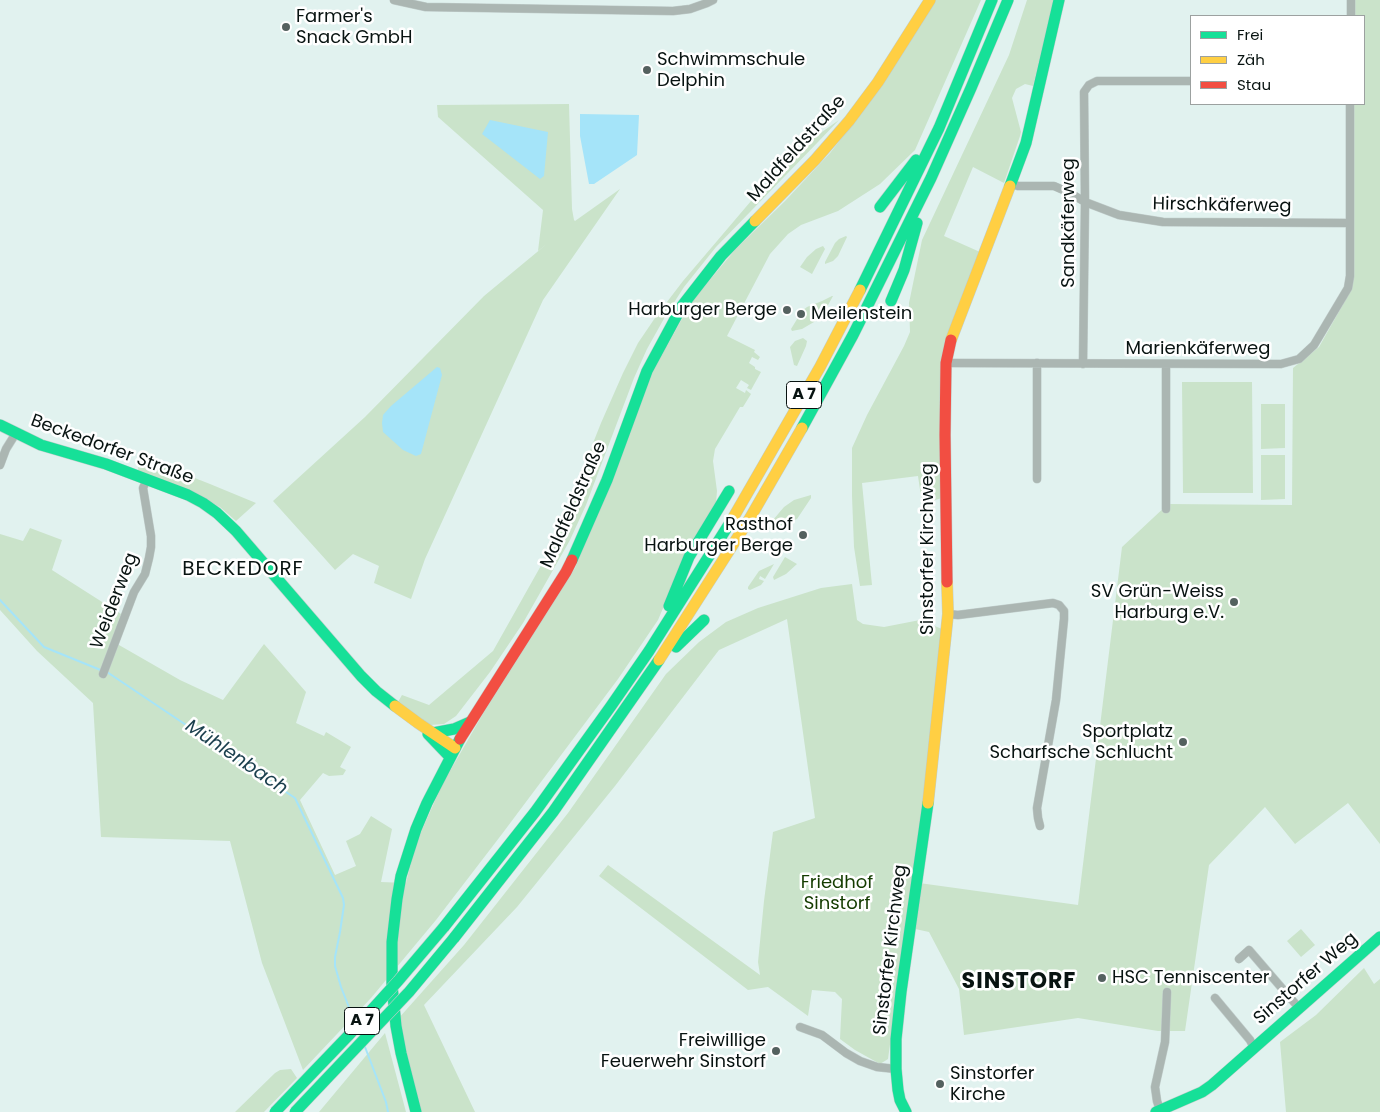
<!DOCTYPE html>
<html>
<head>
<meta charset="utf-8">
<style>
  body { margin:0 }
  #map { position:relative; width:1380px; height:1112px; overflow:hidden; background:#e1f2ef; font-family:Poppins,sans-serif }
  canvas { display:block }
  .legend { position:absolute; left:1190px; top:15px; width:175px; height:90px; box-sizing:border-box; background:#fff; border:1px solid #9ca1a0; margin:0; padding:6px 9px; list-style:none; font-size:15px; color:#081311 }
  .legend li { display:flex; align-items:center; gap:10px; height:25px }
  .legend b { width:25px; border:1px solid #9ca1a0 }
</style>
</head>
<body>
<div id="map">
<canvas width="1380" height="1112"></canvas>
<ul class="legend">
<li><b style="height:6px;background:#16e098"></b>Frei</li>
<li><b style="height:6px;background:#ffcf43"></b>Zäh</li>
<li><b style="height:6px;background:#f24e42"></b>Stau</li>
</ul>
</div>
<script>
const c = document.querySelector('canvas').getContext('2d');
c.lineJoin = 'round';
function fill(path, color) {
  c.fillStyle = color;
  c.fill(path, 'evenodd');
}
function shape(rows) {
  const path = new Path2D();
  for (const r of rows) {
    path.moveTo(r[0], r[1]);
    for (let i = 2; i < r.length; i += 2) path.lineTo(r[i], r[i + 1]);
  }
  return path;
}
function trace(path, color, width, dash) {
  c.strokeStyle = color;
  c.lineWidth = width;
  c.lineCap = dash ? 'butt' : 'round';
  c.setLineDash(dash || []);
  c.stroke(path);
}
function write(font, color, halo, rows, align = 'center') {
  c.font = font + ' Poppins,sans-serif';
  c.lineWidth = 5;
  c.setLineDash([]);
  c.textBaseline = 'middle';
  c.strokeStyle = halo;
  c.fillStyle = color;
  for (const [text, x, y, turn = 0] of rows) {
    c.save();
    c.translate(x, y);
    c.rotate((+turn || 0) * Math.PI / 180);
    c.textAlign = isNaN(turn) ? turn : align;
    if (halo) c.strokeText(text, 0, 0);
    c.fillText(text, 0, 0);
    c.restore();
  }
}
const green = shape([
  [934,0,981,0,915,150,880,184,838,211,801,225,788,234,770,254,727,336,755,350,754,352,760,357,758,360,752,357,749,363,755,367,755,369,761,372,751,390,747,388,749,385,741,380,736,388,745,393,746,390,751,394,743,407,740,407,715,449,713,461,717,491,716,503,686,554,658,620,618,679,502,834,436,920,371,998,303,1070,262,963,230,841,101,837,93,703,37,651,0,610,0,534,23,541,30,528,62,540,52,570,121,614,112,641,180,680,223,700,264,644,306,692,296,723,324,736,326,732,351,747,340,767,346,770,343,775,329,776,323,773,300,800,335,875,356,866,346,841,360,834,371,816,392,829,381,882,406,883,413,854,421,832,442,785,484,712,575,568,653,371,692,301,735,250,785,201,830,153,867,106],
  [1027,0,1054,0,1033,86,1025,84,1016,89,1012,98,1021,132,1020,136,1004,183,973,167,944,236,980,252,944,348,940,371,942,498,935,500,934,508,923,510,918,476,862,483,872,585,860,586,854,547,852,496,852,448,867,415,904,346,910,332,909,303,922,240,1009,55],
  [1354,0,1380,0,1380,844,1348,803,1295,844,1265,807,1209,865,1185,1031,1158,1031,1078,1018,964,1035,959,989,929,932,906,927,888,1059,880,1064,855,1050,840,1039,842,999,835,992,812,990,808,1016,768,987,748,990,599,876,608,865,760,975,758,962,764,901,773,832,815,818,787,619,719,650,615,786,517,907,424,1005,475,1112,421,1112,398,1019,464,945,568,813,666,674,699,642,726,622,758,608,821,588,852,584,857,620,863,624,884,627,920,620,942,629,925,783,912,882,1078,905,1122,547,1168,504,1292,505,1293,368,1319,347,1351,290,1354,277,1354,104,1364,104,1364,16,1354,16],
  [569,104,572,209,574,220,575,221,620,189,543,300,425,559,411,599,374,583,379,566,353,554,335,570,273,501,365,417,484,296,548,243,538,251,543,210,438,117,437,105],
  [839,120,818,142,716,247,684,287,666,315,647,349,634,378,586,505,570,540,523,623,490,672,456,716,444,724,430,725,398,702,402,695,429,705,493,651,552,546,601,423,623,373,638,343,657,315,683,281,768,181,812,139],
  [846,236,847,237,838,256,833,261,825,264,825,262,835,243,839,239],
  [823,246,825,249,812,274,800,267,807,257,816,249],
  [832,296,833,296,827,307,814,322,802,329,792,331,791,329,802,311,807,307,822,301],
  [803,338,807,341,806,346,797,366,794,365,790,347,795,341],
  [1182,382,1252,382,1253,493,1183,493],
  [1261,404,1285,404,1285,448,1261,449],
  [1261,455,1285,455,1285,499,1261,500],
  [139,456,210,484,256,503,236,521,220,507,190,492,138,471],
  [811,495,811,498,797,519,768,530,773,520,784,507,794,500],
  [785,557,797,564,786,574,774,580,773,577],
  [774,564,765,579,760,576,759,579,764,581,761,585,750,590,748,589,748,587,759,571],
  [1301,929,1315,945,1301,957,1287,941],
  [1364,968,1374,984,1380,979,1380,1112,1286,1112,1280,1042,1316,1015],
  [385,1033,406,1112,319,1112],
  [291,1069,297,1078,264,1112,235,1112,275,1073,280,1070]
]);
const water = shape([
  [580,114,639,115,637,155,594,184,589,184,580,136],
  [490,120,548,132,544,176,540,179,482,134],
  [437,367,440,368,442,375,421,454,416,456,403,450,383,432,382,423,383,415,391,406]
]);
const stream = shape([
  [0,600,44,647,103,671],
  [107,672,295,798,343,898,344,905,340,932,335,957,335,966,341,987,354,1020],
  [365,1047,386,1102,388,1112]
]);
const street = shape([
  [394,0,426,7,673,11,690,9,707,3,713,0],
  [1351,16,1351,0],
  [1010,183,1018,186,1054,186,1070,193,1085,202,1119,215,1163,222,1350,223],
  [946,363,1281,364,1299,359,1314,345,1348,288,1350,276,1350,104],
  [1083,364,1085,202,1084,92,1089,85,1097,81,1191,81],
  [0,465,6,449,16,433],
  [1037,479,1037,363],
  [1166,509,1166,364],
  [948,614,958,615,1053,603,1059,605,1064,611,1064,619,1056,700,1037,808,1038,818,1040,826],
  [103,674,134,592,145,574,149,558,151,547,151,536,143,488,147,479],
  [1239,959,1249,950,1299,1008],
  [1215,998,1250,1040,1254,1048],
  [800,1027,822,1035,846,1053,860,1061,877,1067,896,1069],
  [1160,1110,1157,1101,1155,1087,1165,1042,1167,992]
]);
const fast = shape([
  [1010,186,1026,143,1059,0],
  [880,207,916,160],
  [860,290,939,128,992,0],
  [891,301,904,270,917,223],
  [0,425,41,445,106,464,188,495,203,503,217,513,236,531,361,676,376,691,395,706],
  [802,428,853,335,931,178,971,88,1008,0],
  [572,560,607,480,647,371,682,306,721,256,755,221],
  [669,606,689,557,729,491],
  [676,647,704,620],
  [433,733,454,729,470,722],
  [428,734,450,757],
  [444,927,535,812,611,706,649,651,733,518],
  [454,938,553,812,659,660],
  [416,1112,401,1053,396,1026,392,985,392,942,397,899,401,876,416,829,427,803,460,739],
  [906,1112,900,1100,898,1090,896,1069,896,1039,901,992,928,803],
  [1156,1112,1202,1092,1212,1085,1380,937]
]);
const slow = shape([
  [755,221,815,160,849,121,878,82,930,0],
  [951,340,1010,186],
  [733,518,820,367,860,290],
  [659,660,750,518,802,428],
  [395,706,418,723,455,748],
  [928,803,948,614,947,582]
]);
const jam = shape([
  [947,582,945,435,946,363,951,340],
  [460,739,566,572,572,560]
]);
const fastBridge = shape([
  [275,1112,348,1036,398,981,444,927],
  [295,1112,409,992,454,938]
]);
const markers = [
  [286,27,5,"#54615f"],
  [647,70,5,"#54615f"],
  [787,310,5,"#54615f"],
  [801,314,5,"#54615f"],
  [803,535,5,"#54615f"],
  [1234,602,5,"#54615f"],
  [1183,742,5,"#54615f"],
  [1102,978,5,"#54615f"],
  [776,1051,5,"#54615f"],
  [940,1084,5,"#54615f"]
];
const shields = [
  [804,395,35],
  [362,1021,35]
];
const shieldNames = [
  ["A 7",804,395],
  ["A 7",362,1021]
];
const poiNames = [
  ["Farmer's",296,17],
  ["Snack GmbH",296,38],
  ["Schwimmschule",657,60],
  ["Delphin",657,81],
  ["Harburger Berge",777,310,"right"],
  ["Meilenstein",811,314],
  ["Rasthof",793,525,"right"],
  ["Harburger Berge",793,546,"right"],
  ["SV Grün-Weiss",1224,592,"right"],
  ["Harburg e.V.",1224,613,"right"],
  ["Sportplatz",1173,732,"right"],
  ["Scharfsche Schlucht",1173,753,"right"],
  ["HSC Tenniscenter",1112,978],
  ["Freiwillige",766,1041,"right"],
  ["Feuerwehr Sinstorf",766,1062,"right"],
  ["Sinstorfer",950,1074],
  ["Kirche",950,1095]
];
const streetNames = [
  ["Maldfeldstraße",797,149,-48],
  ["Hirschkäferweg",1222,206,1],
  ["Sandkäferweg",1069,223,-90],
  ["Marienkäferweg",1198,349],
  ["Beckedorfer Straße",112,450,20],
  ["Maldfeldstraße",574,505,-66],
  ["Sinstorfer Kirchweg",928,549,-90],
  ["Weiderweg",115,601,-69],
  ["Sinstorfer Kirchweg",891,950,-83],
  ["Sinstorfer Weg",1306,979,-41]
];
const parkNames = [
  ["Friedhof",837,883],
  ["Sinstorf",837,904]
];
const waterNames = [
  ["Mühlenbach",236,758,34]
];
const quarterNames = [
  ["BECKEDORF",243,570]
];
const districtNames = [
  ["SINSTORF",1019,982]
];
fill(green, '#cae3ca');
fill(water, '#a5e4f9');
trace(stream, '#a5e4f9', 2);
trace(street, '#c0cdcb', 9);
trace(fast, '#c0cdcb', 12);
trace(slow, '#c0cdcb', 12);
trace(jam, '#c0cdcb', 12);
trace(street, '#abb6b2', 8);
trace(fast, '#16e098', 11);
trace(slow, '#ffcf43', 11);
trace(jam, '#f24e42', 11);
trace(fastBridge, '#c0cdcb', 12, []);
trace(fastBridge, '#16e098', 11);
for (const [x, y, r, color] of markers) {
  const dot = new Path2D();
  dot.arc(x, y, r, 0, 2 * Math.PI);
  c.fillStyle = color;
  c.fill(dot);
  trace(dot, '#fff', 2);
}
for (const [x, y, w] of shields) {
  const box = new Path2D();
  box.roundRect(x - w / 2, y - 13.5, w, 27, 4);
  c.fillStyle = '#fff';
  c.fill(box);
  trace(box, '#081311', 1);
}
write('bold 16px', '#081311', null, shieldNames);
write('18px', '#081311', '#fff', poiNames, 'left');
write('18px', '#081311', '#fff', streetNames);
write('18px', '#143c00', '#fff', parkNames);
write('italic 19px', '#1a3f4d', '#fff', waterNames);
c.letterSpacing = '1px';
write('20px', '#081311', '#fff', quarterNames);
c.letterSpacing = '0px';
c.letterSpacing = '1px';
write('bold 22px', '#081311', '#fff', districtNames);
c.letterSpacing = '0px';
</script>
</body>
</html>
